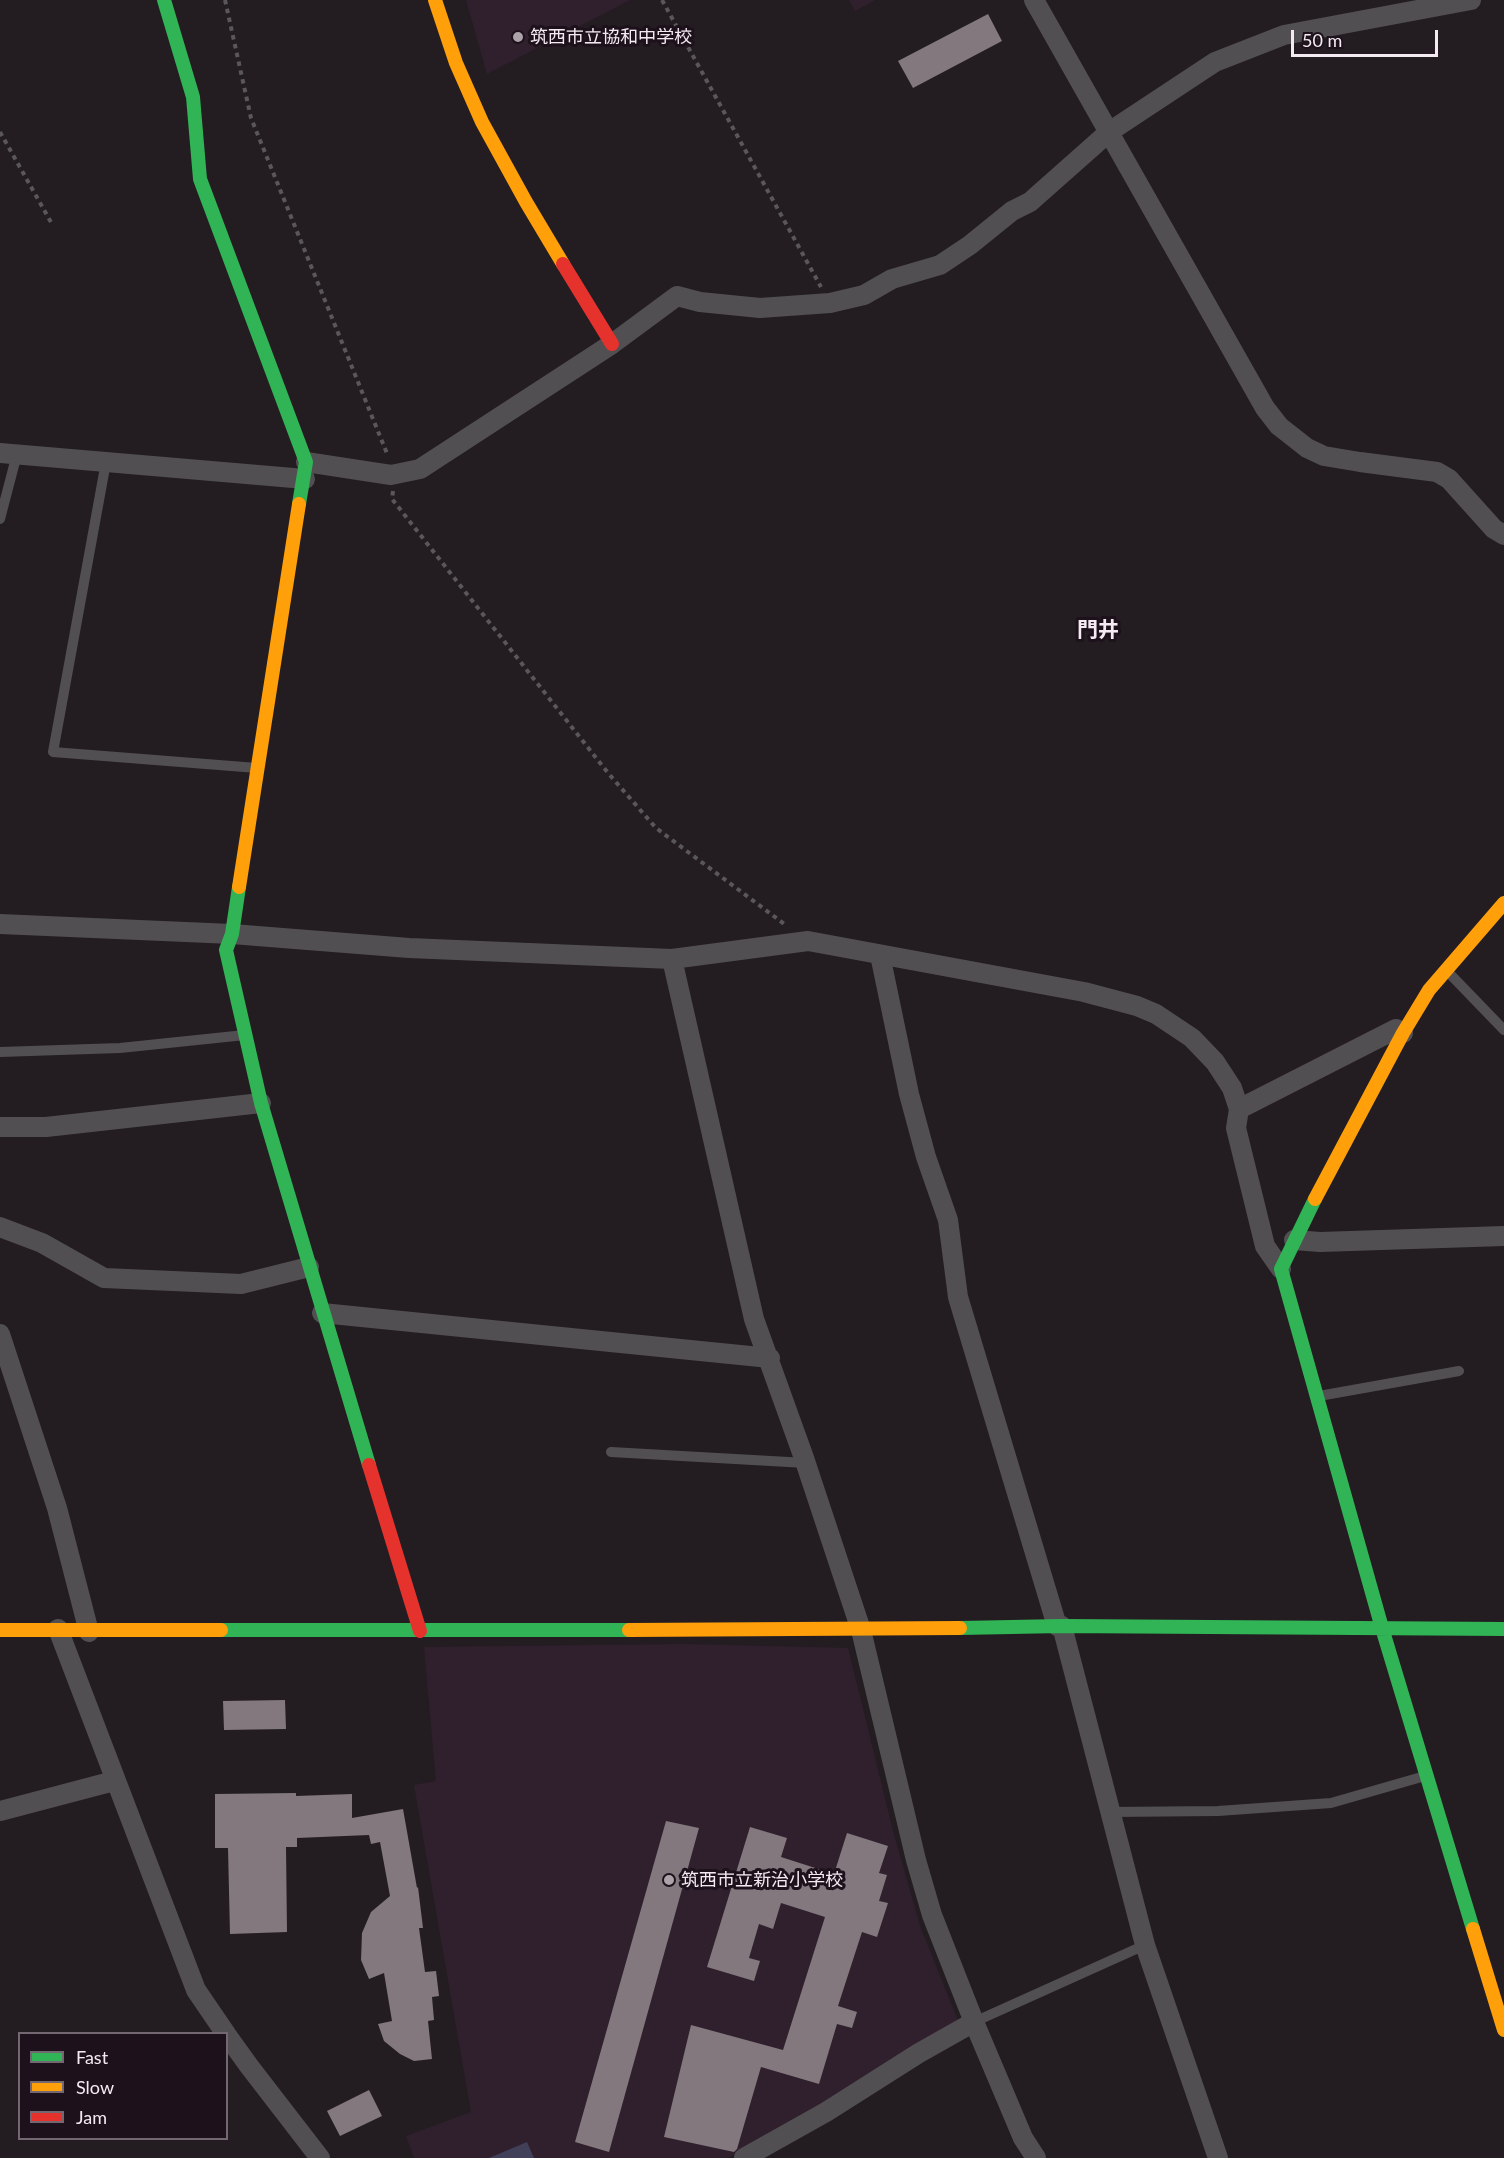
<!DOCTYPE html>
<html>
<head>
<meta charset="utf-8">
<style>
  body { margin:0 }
  #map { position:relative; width:1504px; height:2158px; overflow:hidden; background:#231d22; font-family:Lato,sans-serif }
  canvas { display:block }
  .legend { position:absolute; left:18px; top:2032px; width:210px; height:108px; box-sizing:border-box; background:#1d111b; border:2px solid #736871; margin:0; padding:8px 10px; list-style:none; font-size:18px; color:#f4ebf2 }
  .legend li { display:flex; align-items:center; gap:12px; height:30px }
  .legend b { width:30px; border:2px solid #736871 }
  .scale { position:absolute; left:1291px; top:30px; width:147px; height:27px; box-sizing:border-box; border:3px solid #f4ebf2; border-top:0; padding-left:8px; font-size:18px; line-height:21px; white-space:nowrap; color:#f4ebf2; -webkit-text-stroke:4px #1d111b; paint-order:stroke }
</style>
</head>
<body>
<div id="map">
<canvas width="1504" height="2158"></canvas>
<ul class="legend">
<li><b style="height:8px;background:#30b455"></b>Fast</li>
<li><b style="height:8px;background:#ff9f0a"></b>Slow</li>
<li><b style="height:8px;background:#e5322d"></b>Jam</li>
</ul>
<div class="scale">50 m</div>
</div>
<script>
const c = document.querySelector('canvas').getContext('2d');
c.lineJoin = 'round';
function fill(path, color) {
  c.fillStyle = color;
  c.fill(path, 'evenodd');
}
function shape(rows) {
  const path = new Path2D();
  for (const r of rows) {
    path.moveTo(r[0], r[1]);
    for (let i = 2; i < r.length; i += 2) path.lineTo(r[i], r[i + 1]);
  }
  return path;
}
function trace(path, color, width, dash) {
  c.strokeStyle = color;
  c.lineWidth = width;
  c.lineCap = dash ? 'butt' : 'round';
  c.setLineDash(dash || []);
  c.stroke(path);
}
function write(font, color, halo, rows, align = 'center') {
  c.font = font + ' Lato,"Noto Sans JP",sans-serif';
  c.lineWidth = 6;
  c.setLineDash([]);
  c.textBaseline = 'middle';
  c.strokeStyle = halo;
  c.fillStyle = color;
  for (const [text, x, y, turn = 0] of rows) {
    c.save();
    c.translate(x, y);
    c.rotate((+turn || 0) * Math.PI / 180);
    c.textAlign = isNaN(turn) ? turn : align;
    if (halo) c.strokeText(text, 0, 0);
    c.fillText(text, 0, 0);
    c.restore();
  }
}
const built = shape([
  [466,0,630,0,487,74],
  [849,0,875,0,855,11],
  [686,1644,848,1648,894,1835,920,1926,958,2021,803,2118,728,2158,414,2158,406,2136,471,2112,414,1785,436,1781,424,1647]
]);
const water = shape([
  [527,2142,534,2158,489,2158]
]);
const building = shape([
  [988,14,1002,41,913,88,898,61],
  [285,1700,286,1729,224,1730,223,1701],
  [296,1793,296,1796,352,1794,352,1818,403,1809,417,1888,418,1887,423,1928,419,1928,425,1972,436,1971,439,1996,432,1997,434,2020,428,2021,432,2059,414,2061,400,2054,384,2041,378,2024,392,2021,384,1973,369,1979,361,1960,362,1933,371,1912,390,1896,380,1842,371,1844,369,1835,297,1838,297,1847,286,1847,287,1932,230,1934,228,1848,215,1848,215,1794],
  [666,1821,699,1828,609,2152,575,2142],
  [750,1827,787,1838,781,1857,834,1874,847,1833,888,1846,879,1873,887,1875,879,1901,888,1903,877,1937,862,1932,838,2006,857,2012,852,2028,837,2024,819,2084,761,2067,737,2149,734,2152,664,2137,691,2025,783,2050,825,1917,781,1903,773,1929,759,1924,749,1958,760,1961,754,1981,707,1967],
  [369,2090,382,2116,340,2136,327,2111]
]);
const path = shape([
  [225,0,251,118,388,456],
  [662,0,821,287],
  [0,132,52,224],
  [393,491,392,499,608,773,656,828,787,926]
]);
const lane = shape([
  [106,462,53,752,257,768],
  [0,519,17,454],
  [1448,972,1504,1030],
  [0,1052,120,1048,245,1035],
  [1319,1396,1459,1371],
  [611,1452,806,1463],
  [1111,1812,1218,1811,1331,1803,1425,1776],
  [974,2022,1145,1945]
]);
const street = shape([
  [1034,0,1265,408,1279,426,1307,448,1324,456,1360,462,1437,472,1449,479,1494,529,1504,535],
  [0,453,305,479],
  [306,462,391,475,420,469,612,344,677,296,700,302,760,308,830,303,864,295,892,279,940,265,970,245,1012,211,1030,202,1109,132,1215,62,1284,35,1471,0],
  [0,924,232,934,409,948,672,959,808,941,1084,992,1137,1006,1156,1014,1192,1038,1215,1062,1232,1088,1239,1109,1236,1128,1265,1246,1281,1269],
  [880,955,909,1094,926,1157,948,1220,958,1297,1057,1626],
  [672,959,754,1319,804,1458,861,1630,916,1860,932,1915,974,2022,1023,2138,1036,2158],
  [1239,1109,1396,1029,1403,1033],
  [0,1127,46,1127,261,1103],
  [0,1227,42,1243,104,1278,241,1284,309,1267],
  [1294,1240,1320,1242,1504,1236],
  [322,1313,770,1358],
  [0,1334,57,1508,89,1632],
  [1062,1626,1145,1945,1218,2158],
  [58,1629,196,1990,226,2034],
  [0,1811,114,1781],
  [226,2034,249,2066,320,2158],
  [744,2158,826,2112,919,2053,974,2022]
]);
const fast = shape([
  [164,0,193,97,200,179,306,462,299,504],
  [239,887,232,934,226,950,261,1103,369,1465],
  [1315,1199,1281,1269,1382,1628,1473,1929],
  [960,1628,1062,1626,1504,1629],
  [221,1630,629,1630]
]);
const slow = shape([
  [435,0,456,63,482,122,526,202,563,264],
  [239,887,299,504],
  [1315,1199,1403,1033,1429,990,1504,903],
  [0,1630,221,1630],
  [629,1630,960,1628],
  [1473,1929,1504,2030]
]);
const jam = shape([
  [563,264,612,344],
  [369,1465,420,1631]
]);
const markers = [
  [518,37,6,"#aba3a9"],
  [669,1880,6,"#aba3a9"]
];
const poiNames = [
  ["筑西市立協和中学校",530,37],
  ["筑西市立新治小学校",681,1880]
];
const quarterNames = [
  ["門井",1098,630]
];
fill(built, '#30202d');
fill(water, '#414058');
fill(building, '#82787d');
trace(path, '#5a5759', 4, [4.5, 4.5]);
trace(lane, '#524f52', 10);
trace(street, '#524f52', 20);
trace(fast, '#30b455', 14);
trace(slow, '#ff9f0a', 14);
trace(jam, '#e5322d', 14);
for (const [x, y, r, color] of markers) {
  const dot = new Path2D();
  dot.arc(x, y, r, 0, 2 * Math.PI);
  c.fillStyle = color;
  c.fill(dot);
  trace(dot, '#1d111b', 2);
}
write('18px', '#f4ebf2', '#1d111b', poiNames, 'left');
write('bold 21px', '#f4ebf2', '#1d111b', quarterNames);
</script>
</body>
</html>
